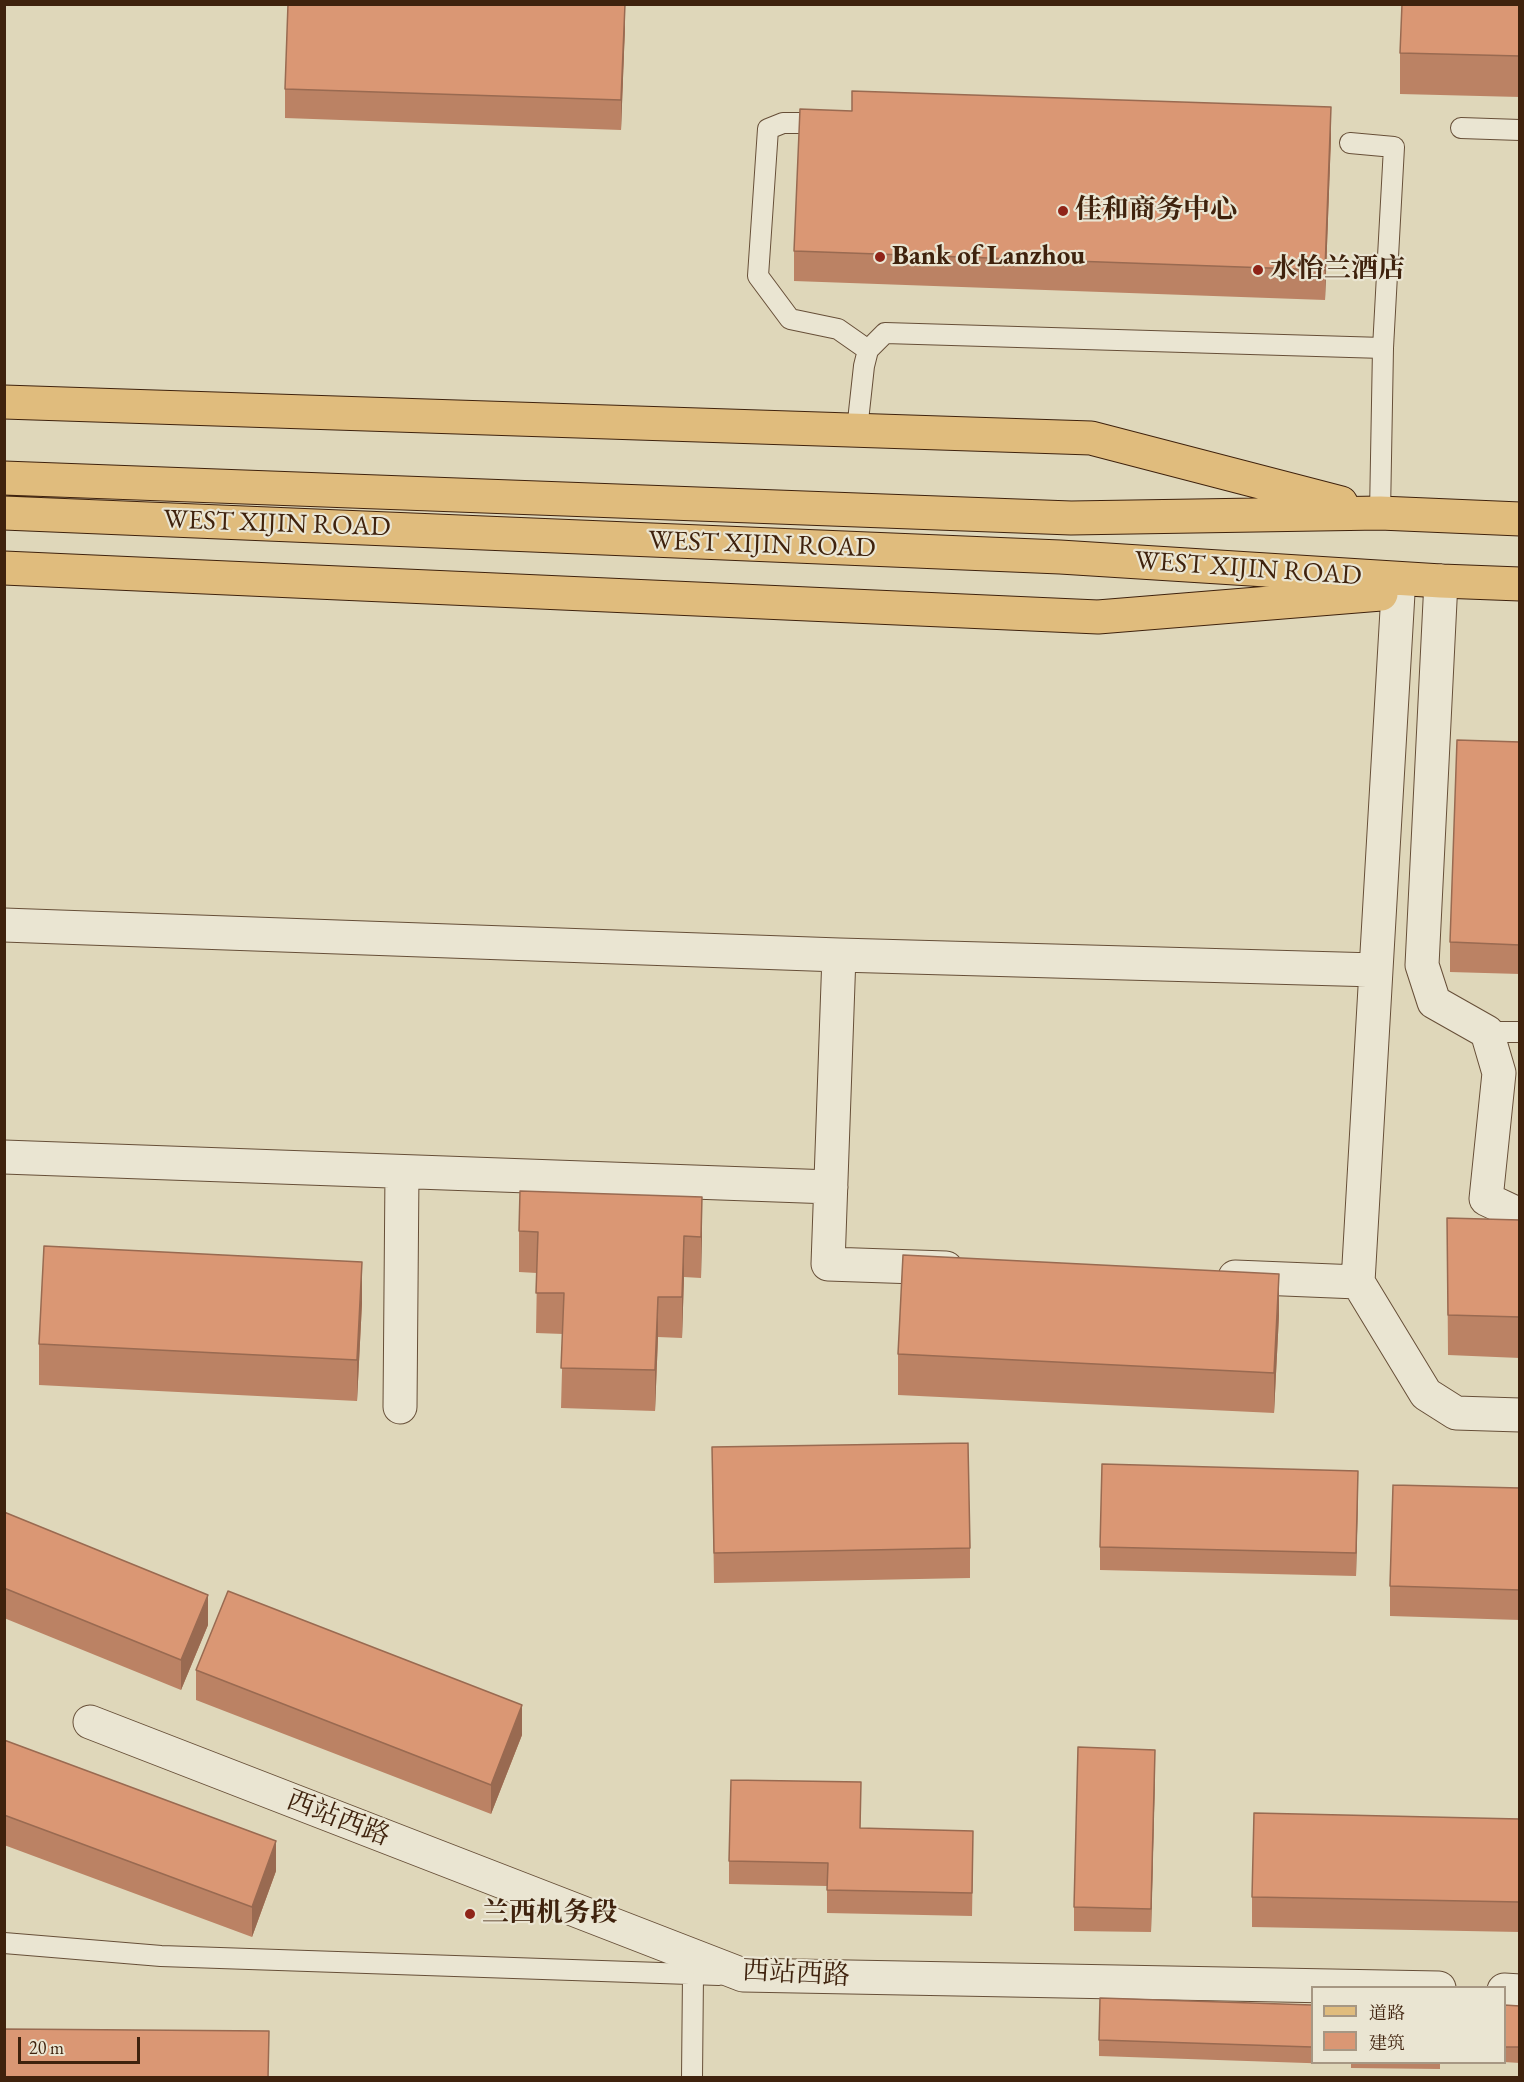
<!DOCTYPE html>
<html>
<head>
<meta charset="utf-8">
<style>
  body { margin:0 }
  #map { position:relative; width:1524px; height:2082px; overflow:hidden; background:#dfd7ba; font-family:"EB Garamond","Noto Serif SC",serif }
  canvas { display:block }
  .frame { position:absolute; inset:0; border:6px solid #3f220d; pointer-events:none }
  .legend { position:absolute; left:1311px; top:1986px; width:195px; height:78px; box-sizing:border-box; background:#eae5d2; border:2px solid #a69783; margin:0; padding:8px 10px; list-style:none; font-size:18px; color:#3f220d }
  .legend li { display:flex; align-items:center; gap:12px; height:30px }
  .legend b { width:30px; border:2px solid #a69783 }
  .scale { position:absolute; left:18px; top:2037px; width:122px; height:27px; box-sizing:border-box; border:3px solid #3f220d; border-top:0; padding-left:8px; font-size:18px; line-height:21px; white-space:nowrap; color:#3f220d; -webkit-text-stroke:4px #eae5d2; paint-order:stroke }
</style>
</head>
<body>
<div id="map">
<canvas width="1524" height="2082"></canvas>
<div class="frame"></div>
<ul class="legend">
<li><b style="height:8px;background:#e0bc7d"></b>道路</li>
<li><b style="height:16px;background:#da9774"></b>建筑</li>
</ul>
<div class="scale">20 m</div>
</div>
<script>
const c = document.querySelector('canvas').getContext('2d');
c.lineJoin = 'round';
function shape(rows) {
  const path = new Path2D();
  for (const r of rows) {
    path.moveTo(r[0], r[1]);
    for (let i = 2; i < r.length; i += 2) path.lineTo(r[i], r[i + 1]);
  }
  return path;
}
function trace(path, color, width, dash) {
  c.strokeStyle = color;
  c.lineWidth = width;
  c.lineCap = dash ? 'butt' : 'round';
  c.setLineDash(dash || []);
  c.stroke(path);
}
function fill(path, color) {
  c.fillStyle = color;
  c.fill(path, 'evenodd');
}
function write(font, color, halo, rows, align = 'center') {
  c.font = font + ' "EB Garamond","Noto Serif SC",serif';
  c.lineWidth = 4.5;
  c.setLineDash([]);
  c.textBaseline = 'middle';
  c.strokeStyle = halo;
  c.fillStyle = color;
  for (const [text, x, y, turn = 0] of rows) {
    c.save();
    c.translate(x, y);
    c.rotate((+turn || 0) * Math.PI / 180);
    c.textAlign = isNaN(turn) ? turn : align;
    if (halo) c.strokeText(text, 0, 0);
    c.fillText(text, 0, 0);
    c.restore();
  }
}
const lane = shape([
  [817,123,783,123,768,129,758,276,790,319,838,329,868,350],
  [1461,128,1520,130],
  [1350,143,1394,147,1383,348,1380,513],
  [857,430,864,366,868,350,885,333,1383,348],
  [1487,1032,1520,1032],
  [4,1943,161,1956,719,1975],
  [692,2078,693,1974]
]);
const street = shape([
  [1441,581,1422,965,1434,1002,1487,1032,1499,1073,1486,1199,1520,1215],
  [4,925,839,955,1376,970,1358,1282,1235,1277],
  [839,955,828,1264,946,1268],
  [1376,970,1398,593],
  [4,1157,831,1187],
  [1358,1282,1426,1394,1456,1413,1520,1415],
  [400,1407,402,1172],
  [90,1722,743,1975,1439,1988],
  [1504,1990,1520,1991]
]);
const primary = shape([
  [4,402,1091,438,1341,503],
  [4,478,1071,518,1380,513,1520,519],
  [4,513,1060,557,1441,581,1520,584],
  [4,568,1098,617,1381,594]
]);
const wall = shape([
  [1520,4,1520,97,1400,94,1400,53],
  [625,26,621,130,285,118,285,89],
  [1331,137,1325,300,794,281,794,251],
  [1520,742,1520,974,1450,972,1450,942],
  [702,1197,701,1278,684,1277,682,1338,658,1337,655,1411,561,1408,563,1334,536,1333,537,1273,519,1272,519,1231],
  [1447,1218,1520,1220,1520,1358,1448,1355],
  [362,1303,357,1401,39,1385,39,1344],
  [1279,1315,1274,1413,898,1395,898,1354],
  [712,1447,970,1548,970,1578,714,1583],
  [1520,1488,1520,1620,1390,1616,1390,1586],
  [1358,1494,1356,1576,1100,1570,1100,1547],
  [4,1512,208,1625,181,1690,4,1618],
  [196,1670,522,1735,491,1814,196,1700],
  [4,1740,276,1871,252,1937,4,1845],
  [1155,1773,1151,1932,1074,1931,1074,1907],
  [861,1805,860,1828,973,1854,972,1916,827,1913,827,1886,729,1884,729,1861],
  [1520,1819,1520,1932,1252,1927,1252,1897],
  [1312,2005,1312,2062,1336,2062,1336,2064,1099,2056,1099,2040],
  [1504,2005,1520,2006,1520,2063,1504,2062],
  [1351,2062,1440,2062,1440,2069,1351,2068]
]);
const shadedWall = shape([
  [625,4,625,26,621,130,621,100],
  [1331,107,1331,137,1325,300,1325,270],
  [702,1197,702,1238,701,1278,701,1237],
  [684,1236,684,1277,682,1338,682,1297],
  [362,1262,362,1303,357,1401,357,1360],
  [1279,1274,1279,1315,1274,1413,1274,1373],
  [658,1297,658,1337,655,1411,655,1370],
  [1358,1471,1358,1494,1356,1576,1356,1553],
  [208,1595,208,1625,181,1690,181,1660],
  [522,1705,522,1735,491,1814,491,1785],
  [1155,1750,1155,1773,1151,1932,1151,1909],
  [276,1841,276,1871,252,1937,252,1907]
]);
const building = shape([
  [288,4,625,4,621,100,285,89,288,4],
  [1402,4,1520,4,1520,56,1400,53,1402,4],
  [852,91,1331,107,1325,270,794,251,800,109,852,111,852,91],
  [1457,740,1520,742,1520,945,1450,942,1457,740],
  [520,1191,702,1197,701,1237,684,1236,682,1297,658,1297,655,1370,561,1368,564,1293,536,1293,538,1232,519,1231,520,1191],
  [1447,1218,1520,1220,1520,1317,1448,1315,1447,1218],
  [44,1246,362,1262,357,1360,39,1344,44,1246],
  [903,1255,1279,1274,1274,1373,898,1354,903,1255],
  [968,1443,970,1548,714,1553,712,1447,968,1443],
  [1102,1464,1358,1471,1356,1553,1100,1547,1102,1464],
  [1393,1485,1520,1488,1520,1590,1390,1586,1393,1485],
  [4,1512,208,1595,181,1660,4,1588,4,1512],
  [228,1591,522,1705,491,1785,196,1670,228,1591],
  [4,1740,276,1841,252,1907,4,1815,4,1740],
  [1078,1747,1155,1750,1151,1909,1074,1907,1078,1747],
  [731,1780,861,1782,860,1828,973,1831,972,1893,827,1890,828,1863,729,1861,731,1780],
  [1254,1813,1520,1819,1520,1902,1252,1897,1254,1813],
  [1100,1998,1312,2005,1312,2047,1099,2040,1100,1998],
  [1504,2005,1520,2006,1520,2047,1504,2047,1504,2005],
  [4,2029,269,2031,268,2078,4,2078,4,2029]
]);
const markers = [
  [1063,211,6,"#8f2418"],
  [880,257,6,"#8f2418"],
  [1258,270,6,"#8f2418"],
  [470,1914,6,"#8f2418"]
];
const poiNames = [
  ["佳和商务中心",1075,211],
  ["Bank of Lanzhou",892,257],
  ["水怡兰酒店",1270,270],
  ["兰西机务段",482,1914]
];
const streetNames = [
  ["WEST XIJIN ROAD",277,524,2],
  ["WEST XIJIN ROAD",762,545,2],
  ["WEST XIJIN ROAD",1248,569,4],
  ["西站西路",338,1819,21],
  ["西站西路",796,1974,3]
];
trace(lane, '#674f38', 22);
trace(street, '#674f38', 35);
trace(primary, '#3f220d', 35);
trace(lane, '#eae5d2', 20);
trace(street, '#eae5d2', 33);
trace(primary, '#e0bc7d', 33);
fill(wall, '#bb8264');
fill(shadedWall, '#996a51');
fill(building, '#da9774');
trace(building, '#996a51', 1.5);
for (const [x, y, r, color] of markers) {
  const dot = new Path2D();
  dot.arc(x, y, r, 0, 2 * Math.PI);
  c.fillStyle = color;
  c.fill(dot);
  trace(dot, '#eae5d2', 2);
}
write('bold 27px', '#3f220d', '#eae5d2', poiNames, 'left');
write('27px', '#3f220d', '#eae5d2', streetNames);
</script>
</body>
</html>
